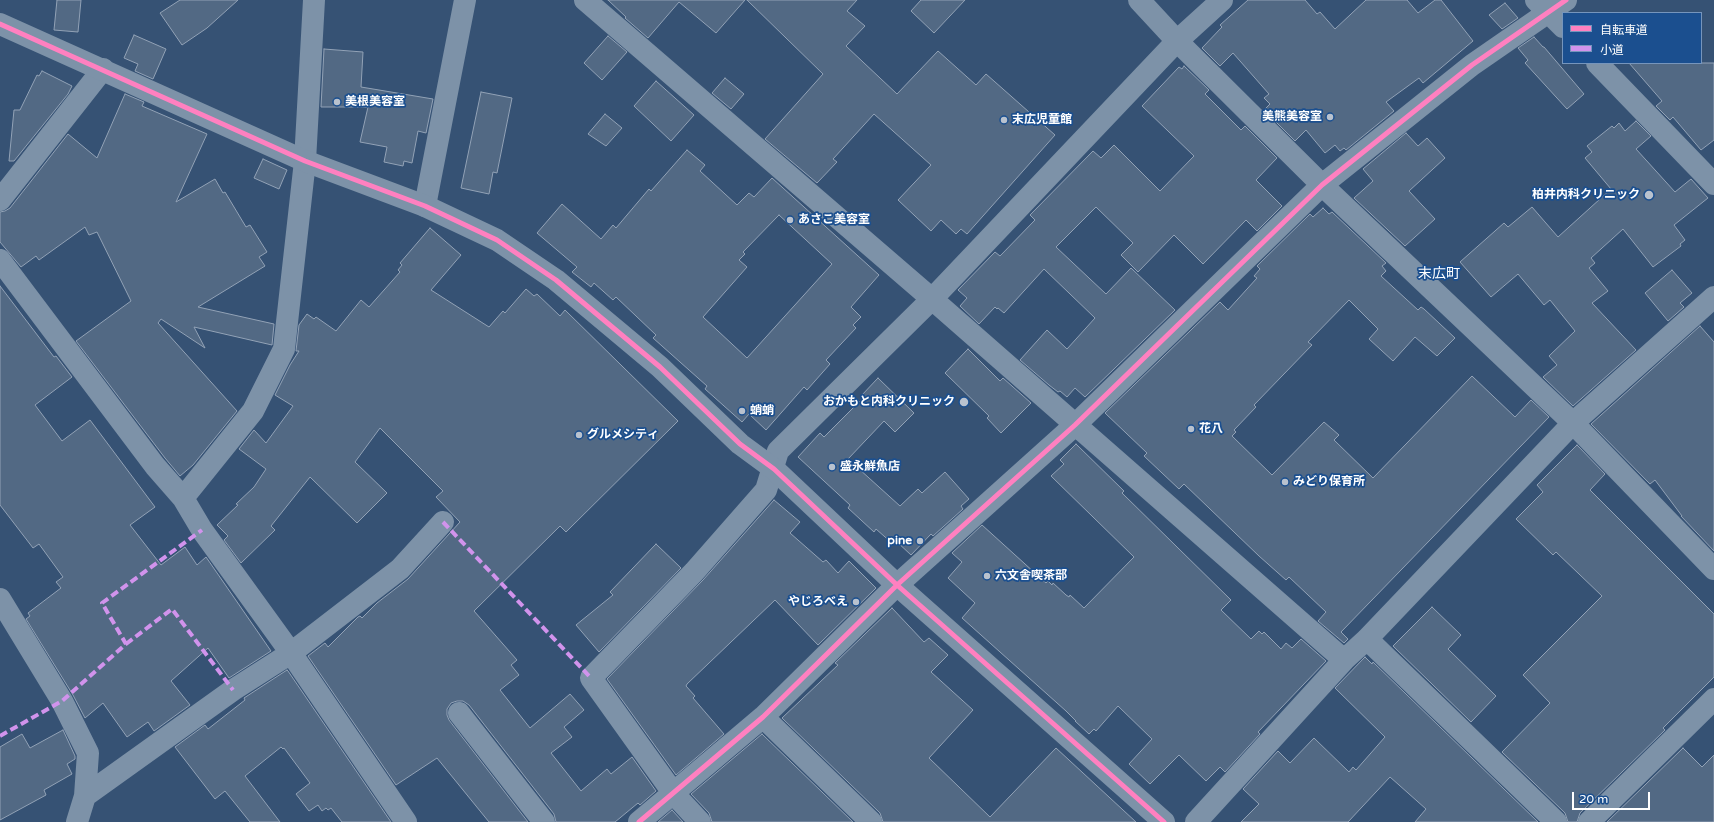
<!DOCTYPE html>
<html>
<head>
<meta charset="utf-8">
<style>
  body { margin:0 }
  #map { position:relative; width:1714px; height:822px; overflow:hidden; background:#365274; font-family:"Varela Round","Noto Sans JP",sans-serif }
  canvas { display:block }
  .legend { position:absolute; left:1562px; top:12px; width:140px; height:52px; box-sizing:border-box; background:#1b4f8f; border:1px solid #7695bc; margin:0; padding:5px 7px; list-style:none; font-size:12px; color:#fff }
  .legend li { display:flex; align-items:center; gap:8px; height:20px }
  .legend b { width:20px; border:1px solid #7695bc }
  .scale { position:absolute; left:1572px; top:792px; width:78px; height:18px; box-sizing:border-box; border:2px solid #fff; border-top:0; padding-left:5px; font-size:12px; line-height:14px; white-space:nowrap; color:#fff; -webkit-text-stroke:3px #1b4f8f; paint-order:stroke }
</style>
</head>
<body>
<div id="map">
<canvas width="1714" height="822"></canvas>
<ul class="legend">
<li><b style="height:5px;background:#ff80c0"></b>自転車道</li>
<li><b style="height:5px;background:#d193ec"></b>小道</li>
</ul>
<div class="scale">20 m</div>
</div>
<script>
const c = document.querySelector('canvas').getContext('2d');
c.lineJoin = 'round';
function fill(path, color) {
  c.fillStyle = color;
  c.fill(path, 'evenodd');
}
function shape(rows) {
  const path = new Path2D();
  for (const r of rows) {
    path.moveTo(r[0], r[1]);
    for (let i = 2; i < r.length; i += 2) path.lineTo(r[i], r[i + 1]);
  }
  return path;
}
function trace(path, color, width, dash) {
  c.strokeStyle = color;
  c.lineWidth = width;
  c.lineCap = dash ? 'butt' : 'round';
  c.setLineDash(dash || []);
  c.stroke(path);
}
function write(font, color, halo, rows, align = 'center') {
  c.font = font + ' "Varela Round","Noto Sans JP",sans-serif';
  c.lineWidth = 3.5;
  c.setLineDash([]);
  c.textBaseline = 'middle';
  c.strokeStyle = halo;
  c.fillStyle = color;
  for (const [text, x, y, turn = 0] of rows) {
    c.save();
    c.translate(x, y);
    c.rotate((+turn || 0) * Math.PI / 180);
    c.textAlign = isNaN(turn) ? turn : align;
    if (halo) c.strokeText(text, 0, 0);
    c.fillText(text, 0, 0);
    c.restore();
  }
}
const building = shape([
  [57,0,81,0,78,32,54,30,57,0],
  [180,0,238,0,207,28,182,45,160,13,180,0],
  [608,0,745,0,716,33,679,2,648,38,625,18,626,17,608,0],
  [747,0,857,0,847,11,865,26,846,46,897,94,938,51,976,85,986,74,1055,135,967,234,961,229,956,234,941,220,931,231,898,200,931,165,874,114,833,159,837,162,817,183,765,139,823,74,747,0],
  [921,0,965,0,934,33,911,11,921,0],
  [1248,0,1305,0,1317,14,1320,12,1335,29,1366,0,1407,0,1418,13,1435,0,1441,0,1473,41,1423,83,1419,78,1386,102,1394,111,1346,150,1344,148,1340,151,1335,145,1325,153,1306,130,1295,141,1264,110,1270,104,1264,98,1269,94,1233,53,1220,66,1202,48,1222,27,1220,25,1248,0],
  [1505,3,1518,18,1502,29,1489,15,1505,3],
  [134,35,166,49,153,79,135,71,138,64,124,58,134,35],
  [608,36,627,52,602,80,584,63,608,36],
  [1534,37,1543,47,1544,47,1584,94,1567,109,1525,63,1528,60,1518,48,1534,37],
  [324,49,363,52,361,87,433,99,426,133,418,131,412,163,404,161,403,166,384,162,387,147,360,142,368,107,321,107,324,49],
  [1629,63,1714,63,1714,140,1701,150,1673,117,1670,120,1656,106,1662,101,1629,63],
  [1184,66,1209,90,1205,94,1241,130,1245,126,1277,158,1256,180,1282,206,1257,231,1246,220,1203,264,1174,235,1138,272,1121,255,1133,243,1096,207,1056,247,1106,294,1131,268,1175,310,1085,397,1075,388,1067,397,1060,391,1058,392,1049,385,1020,360,1047,330,1067,349,1095,318,1044,269,1004,313,998,308,997,309,995,307,979,324,960,306,967,298,958,290,995,252,1000,256,1035,220,1030,215,1093,151,1101,158,1114,145,1160,191,1194,156,1142,106,1179,67,1182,69,1184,66],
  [42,71,72,86,68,94,14,161,9,161,14,110,20,110,37,75,39,76,42,71],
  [725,78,744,94,731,109,712,93,725,78],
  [656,81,694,115,671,141,634,106,656,81],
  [481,92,512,98,497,173,493,172,489,194,461,188,481,92],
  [125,94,144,102,142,106,207,134,176,202,215,179,223,193,225,192,246,227,250,225,267,252,259,257,265,266,198,307,274,324,272,345,194,327,205,348,161,319,158,323,237,411,193,465,180,476,165,458,76,341,131,301,97,232,89,235,85,227,39,260,36,256,21,267,0,242,0,212,5,211,10,208,68,134,97,158,125,94],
  [605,114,622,128,606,146,588,134,605,114],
  [1636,121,1651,136,1636,149,1675,192,1691,179,1708,198,1674,225,1685,240,1680,244,1681,246,1653,267,1623,229,1591,258,1595,263,1589,268,1608,291,1592,303,1636,350,1573,406,1543,377,1557,365,1549,356,1575,331,1550,300,1544,305,1518,274,1491,297,1460,262,1504,223,1508,227,1532,207,1558,237,1611,189,1585,158,1592,152,1587,146,1612,126,1614,128,1619,123,1625,131,1636,121],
  [1406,133,1418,146,1427,138,1445,158,1409,191,1435,219,1405,246,1354,198,1373,181,1363,169,1406,133],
  [687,150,705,165,700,171,737,205,749,193,754,197,772,178,879,275,851,307,861,317,853,325,856,328,826,360,830,364,807,390,804,387,766,430,749,414,742,422,705,389,707,386,653,338,656,335,616,297,613,300,594,283,591,287,572,272,577,267,537,233,562,204,601,239,613,225,616,228,649,189,651,191,687,150],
  [779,215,832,264,747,358,703,317,747,267,739,260,745,254,743,252,779,215],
  [263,159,287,170,279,189,254,178,263,159],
  [1323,208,1329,214,1332,212,1386,263,1382,266,1386,271,1381,276,1418,310,1421,307,1424,309,1455,338,1437,356,1415,337,1393,361,1369,339,1378,329,1349,300,1308,342,1312,345,1254,405,1256,407,1234,430,1236,432,1232,436,1272,475,1324,422,1339,435,1334,440,1373,478,1472,376,1515,417,1531,400,1549,417,1341,632,1348,639,1344,643,1318,621,1326,612,1289,577,1286,580,1259,556,1184,484,1179,489,1144,456,1147,453,1105,413,1220,302,1228,310,1257,278,1254,276,1260,269,1257,266,1310,214,1313,217,1323,208],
  [430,228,461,255,431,290,489,327,503,311,505,313,526,289,534,296,537,294,560,316,565,310,678,421,566,532,560,526,474,611,517,660,511,665,519,675,500,690,530,728,570,694,584,710,564,727,572,737,551,753,581,791,607,769,611,774,632,757,656,791,640,805,638,803,615,822,556,822,554,814,469,705,463,701,457,701,451,703,447,709,447,715,449,720,528,822,489,822,437,758,396,785,308,656,325,643,328,647,358,617,360,616,362,618,377,603,408,579,460,522,436,497,443,491,380,428,355,462,387,493,357,523,310,477,271,526,275,530,241,563,224,540,228,536,217,525,238,505,236,504,254,487,266,469,239,449,254,430,266,443,293,406,275,395,290,365,299,351,296,351,299,325,307,314,314,319,316,317,336,331,361,300,369,307,400,272,398,270,402,265,400,263,430,228],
  [1672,270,1692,293,1680,303,1684,307,1668,321,1645,293,1672,270],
  [0,286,54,357,56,356,72,377,35,405,62,441,90,420,155,507,130,525,161,565,185,547,197,565,206,557,271,651,229,678,208,648,171,681,190,705,154,731,148,722,127,737,103,703,85,718,73,695,26,619,30,616,28,613,61,588,56,582,63,577,39,544,33,548,0,505,0,286],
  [1700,326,1714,342,1714,551,1681,516,1682,516,1655,480,1650,484,1591,424,1700,326],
  [968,349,1000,381,1003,378,1031,403,1001,433,987,418,989,416,945,373,968,349],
  [878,378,914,413,895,432,884,421,848,459,900,506,918,489,922,493,945,472,969,499,961,506,963,509,933,536,931,534,911,555,896,541,893,544,876,529,874,532,848,508,850,505,798,457,820,433,824,437,863,398,861,396,878,378],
  [1076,444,1124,491,1122,493,1231,600,1221,610,1251,639,1259,631,1262,634,1264,632,1281,649,1286,643,1292,648,1301,639,1326,661,1258,732,1260,734,1225,772,1220,767,1206,781,1179,755,1150,784,1129,764,1152,739,1118,706,1096,731,1094,729,1089,734,1075,721,1076,721,1066,711,962,618,975,603,948,578,962,562,952,553,982,525,1046,583,1048,581,1052,585,1053,583,1066,595,1069,597,1070,595,1084,608,1134,557,1051,476,1064,464,1060,460,1076,444],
  [1577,445,1605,474,1590,490,1714,614,1714,677,1663,728,1665,730,1580,813,1577,822,1568,822,1565,813,1502,752,1550,703,1523,675,1602,596,1556,552,1553,555,1516,519,1543,492,1537,485,1577,445],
  [774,500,800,522,790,533,823,562,826,560,838,573,849,561,876,588,818,645,775,600,687,684,686,686,695,696,693,698,724,734,676,775,607,679,703,580,774,500],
  [656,544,681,568,599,652,576,625,613,595,610,592,656,544],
  [1432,607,1461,635,1448,649,1496,696,1471,722,1393,646,1432,607],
  [892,608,924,642,929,638,948,655,931,672,973,710,929,758,990,817,1056,748,1136,822,883,822,880,813,782,718,838,665,835,663,892,608],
  [1365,657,1372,664,1373,662,1538,822,1415,822,1426,809,1390,777,1348,822,1241,822,1259,804,1243,789,1278,751,1290,763,1314,738,1349,772,1353,767,1356,770,1385,737,1335,688,1365,657],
  [287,670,288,671,391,822,342,822,331,808,328,810,326,808,322,811,318,805,309,811,296,794,310,783,284,748,283,749,281,747,245,776,280,822,250,822,225,791,215,799,175,747,205,725,208,729,245,700,244,698,287,670],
  [63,730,75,756,75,759,67,764,72,774,44,790,46,795,0,820,0,747,22,734,30,748,63,730],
  [762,734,853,822,712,822,709,813,691,794,762,734],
  [1683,748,1702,767,1714,755,1714,822,1607,822,1683,748],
  [672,810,683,822,658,822,672,810]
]);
const minor = shape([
  [585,0,932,299,1344,660],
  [1139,0,1177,41,1322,185,1573,423,1714,569],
  [1536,0,1563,27],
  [1597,63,1714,184],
  [0,200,103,69],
  [425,206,465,0],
  [0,260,155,466,183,498,202,530,291,653,406,822],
  [183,498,253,411,284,349,305,161,314,0],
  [0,599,62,701,88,753,85,796,77,822],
  [1367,639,1556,822],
  [459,713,544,822],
  [763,717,871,822],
  [85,796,233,690,291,653,400,569,443,522],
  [639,822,763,717,897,585,1075,425,1322,185,1472,65,1566,0],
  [700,822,674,794,591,678,694,572,766,490,778,451,932,299,1177,41,1222,0],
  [1196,822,1344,660,1367,639,1573,423,1714,297],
  [1589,822,1714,699]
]);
const tertiary = shape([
  [0,24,305,161,425,206,497,240,556,280,660,367,740,444,774,469,897,585,1164,822]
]);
const quiet = shape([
  [443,522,591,678],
  [126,644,172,609,233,690],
  [0,736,62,701,126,644,102,603,202,530]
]);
const cycleway = shape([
  [0,24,305,161,425,206,497,240,556,280,660,367,740,444,774,469,897,585,1164,822],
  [639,822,763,717,897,585,1075,425,1322,185,1472,65,1566,0]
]);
const markers = [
  [337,102,4,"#b9c2ce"],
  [1330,117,4,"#b9c2ce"],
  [1004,120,4,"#b9c2ce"],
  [1649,195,5,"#b9c2ce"],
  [790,220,4,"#b9c2ce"],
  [964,402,5,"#b9c2ce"],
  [742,411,4,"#b9c2ce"],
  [1191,429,4,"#b9c2ce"],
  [579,435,4,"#b9c2ce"],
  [832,467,4,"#b9c2ce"],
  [1285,482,4,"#b9c2ce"],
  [920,541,4,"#b9c2ce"],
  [987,576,4,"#b9c2ce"],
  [856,602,4,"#b9c2ce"]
];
const poiNames = [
  ["美根美容室",345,102],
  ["美熊美容室",1322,117,"right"],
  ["末広児童館",1012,120],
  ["柏井内科クリニック",1640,195,"right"],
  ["あさこ美容室",798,220],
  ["おかもと内科クリニック",955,402,"right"],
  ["蛸蛸",750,411],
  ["花八",1199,429],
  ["グルメシティ",587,435],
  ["盛永鮮魚店",840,467],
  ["みどり保育所",1293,482],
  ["pine",912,541,"right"],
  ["六文舎喫茶部",995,576],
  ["やじろべえ",848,602,"right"]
];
const quarterNames = [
  ["末広町",1439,274]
];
fill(building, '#526984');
trace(building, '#92a2b6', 1);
trace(minor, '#7d92a8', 22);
trace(tertiary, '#7d92a8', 22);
trace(quiet, '#d193ec', 4, [8, 4]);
trace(cycleway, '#ff80c0', 5);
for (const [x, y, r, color] of markers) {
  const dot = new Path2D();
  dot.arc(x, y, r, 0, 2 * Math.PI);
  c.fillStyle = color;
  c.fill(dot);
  trace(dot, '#1b4f8f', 1.5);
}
write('bold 12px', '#fff', '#1b4f8f', poiNames, 'left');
write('14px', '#fff', '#1b4f8f', quarterNames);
</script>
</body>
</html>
